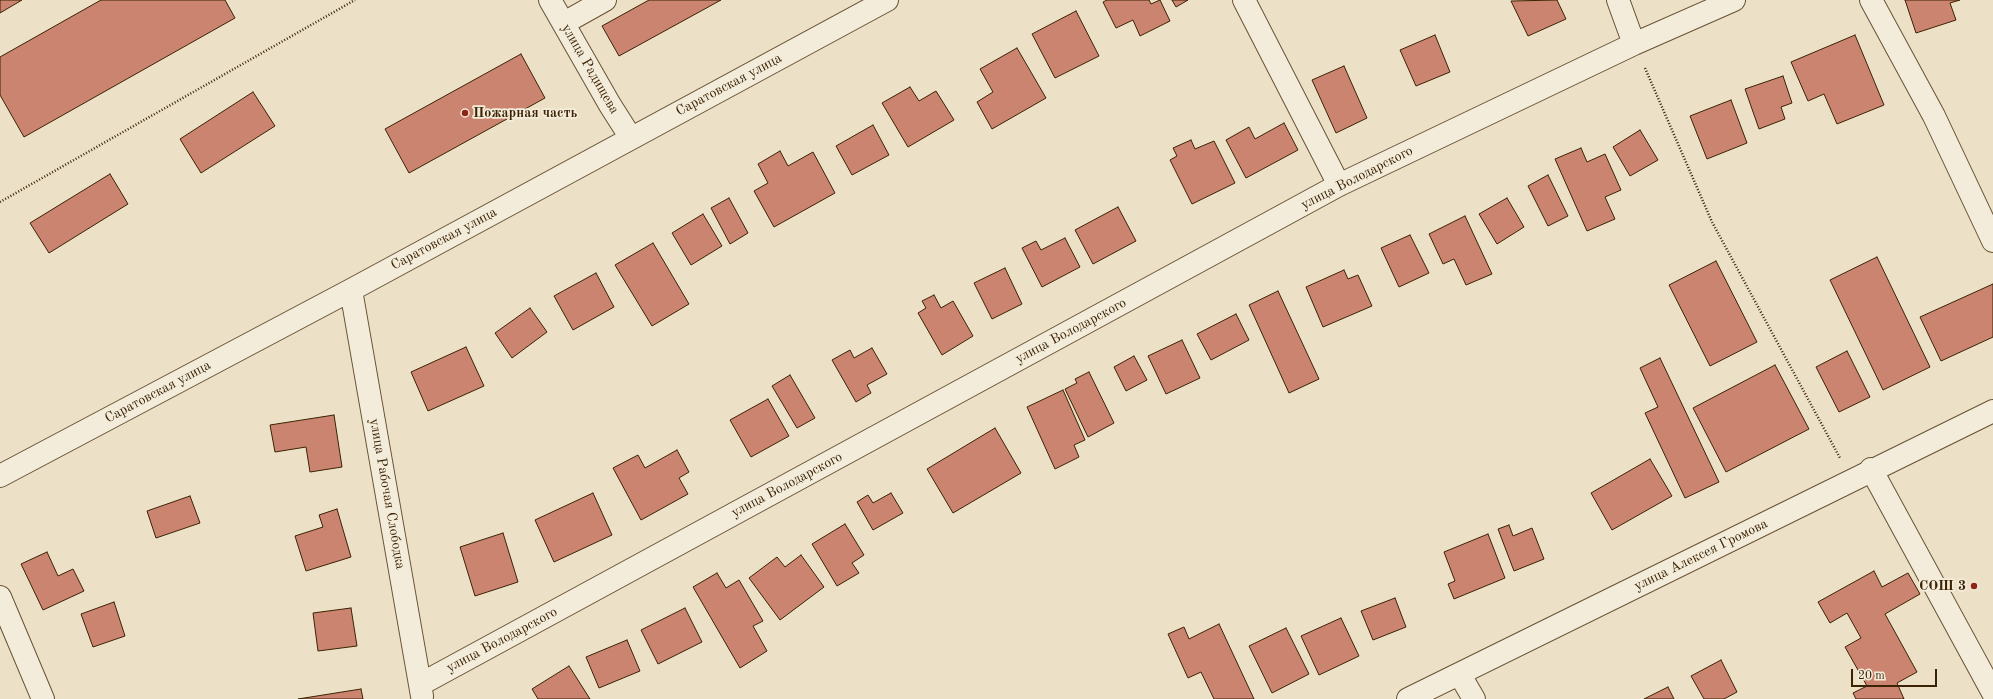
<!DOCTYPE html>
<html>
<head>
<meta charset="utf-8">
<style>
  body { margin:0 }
  #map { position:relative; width:1993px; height:699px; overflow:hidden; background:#ece1c6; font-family:"Old Standard TT",serif }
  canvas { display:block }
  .scale { position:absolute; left:1851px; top:669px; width:86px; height:18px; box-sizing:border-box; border:2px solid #3b2204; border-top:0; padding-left:5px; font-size:12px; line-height:14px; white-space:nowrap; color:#3b2204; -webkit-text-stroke:3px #f3ecda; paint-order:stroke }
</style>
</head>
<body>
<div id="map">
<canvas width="1993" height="699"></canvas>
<div class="scale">20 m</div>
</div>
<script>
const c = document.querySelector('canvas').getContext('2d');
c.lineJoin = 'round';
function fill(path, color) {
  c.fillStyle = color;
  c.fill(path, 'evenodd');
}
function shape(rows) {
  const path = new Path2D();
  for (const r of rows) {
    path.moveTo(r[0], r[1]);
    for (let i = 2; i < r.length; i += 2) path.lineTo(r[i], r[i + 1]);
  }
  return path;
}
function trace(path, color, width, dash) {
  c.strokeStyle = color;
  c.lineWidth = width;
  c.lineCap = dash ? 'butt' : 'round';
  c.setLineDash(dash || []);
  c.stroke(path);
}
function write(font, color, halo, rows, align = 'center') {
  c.font = font + ' "Old Standard TT",serif';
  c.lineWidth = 3.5;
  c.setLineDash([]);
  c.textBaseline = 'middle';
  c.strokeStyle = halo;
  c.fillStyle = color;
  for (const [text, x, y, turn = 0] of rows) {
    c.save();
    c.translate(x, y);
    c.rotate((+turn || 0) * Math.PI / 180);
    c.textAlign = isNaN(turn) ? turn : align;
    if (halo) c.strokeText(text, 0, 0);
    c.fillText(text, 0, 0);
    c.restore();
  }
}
const building = shape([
  [0,0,22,0,0,13,0,0],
  [101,0,225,0,235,18,24,137,0,95,0,57,101,0],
  [649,0,721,0,619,56,602,26,649,0],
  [1107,0,1149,0,1151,4,1160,0,1170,21,1140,36,1133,20,1116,28,1103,2,1107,0],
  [1172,0,1188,0,1176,7,1172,0],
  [1557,0,1566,19,1528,36,1511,1,1557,0],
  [1905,0,1960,0,1950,3,1956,20,1916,33,1905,0],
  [1076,11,1099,56,1055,78,1032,34,1076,11],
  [1435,35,1450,72,1416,86,1400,50,1435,35],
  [1855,35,1884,105,1837,124,1824,94,1808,101,1791,62,1855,35],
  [1017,48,1046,98,992,129,977,102,993,92,980,69,1017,48],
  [521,54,545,98,409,173,385,129,521,54],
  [1344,66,1367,118,1336,133,1312,80,1344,66],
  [1783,76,1792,103,1781,107,1785,119,1759,129,1745,89,1783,76],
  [910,87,919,101,936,91,954,120,908,147,882,103,910,87],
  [253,92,275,126,201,173,180,139,253,92],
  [1731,100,1747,143,1707,159,1690,116,1731,100],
  [1284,123,1298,150,1246,178,1226,140,1249,127,1255,139,1284,123],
  [873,125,889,155,852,175,836,146,873,125],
  [1640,130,1658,160,1630,176,1613,147,1640,130],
  [1191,140,1195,149,1214,141,1235,183,1192,204,1170,160,1177,156,1173,148,1191,140],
  [1581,148,1587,162,1605,154,1621,190,1605,197,1615,219,1587,231,1555,159,1581,148],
  [780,151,788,166,813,152,835,193,774,227,754,191,768,183,758,164,780,151],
  [110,174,128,204,49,253,30,223,110,174],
  [1548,175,1568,216,1548,226,1528,186,1548,175],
  [729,198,748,233,730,244,711,208,729,198],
  [1507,198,1524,227,1497,244,1479,214,1507,198],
  [1118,207,1136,241,1093,264,1075,230,1118,207],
  [703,214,722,246,691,265,672,233,703,214],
  [1465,216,1492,274,1466,285,1454,259,1443,264,1429,234,1465,216],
  [1410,235,1429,273,1399,287,1381,248,1410,235],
  [1065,238,1080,267,1042,287,1022,248,1036,241,1041,250,1065,238],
  [653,243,689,304,652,326,615,265,653,243],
  [1877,257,1930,367,1883,390,1830,280,1877,257],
  [1716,261,1757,342,1710,366,1669,285,1716,261],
  [1005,268,1022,304,992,319,974,283,1005,268],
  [1344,270,1348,279,1358,275,1372,306,1323,327,1306,287,1344,270],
  [596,273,614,307,573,330,554,296,596,273],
  [1993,284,1993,337,1941,361,1920,317,1993,284],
  [1278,291,1319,379,1289,393,1249,305,1278,291],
  [934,295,941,308,953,301,973,336,942,355,918,313,926,308,922,301,934,295],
  [530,308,547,332,512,358,495,333,530,308],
  [1236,314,1249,340,1211,360,1197,334,1236,314],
  [1182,340,1200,378,1166,394,1148,356,1182,340],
  [466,347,484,386,428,411,411,372,466,347],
  [872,348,887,374,867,385,871,393,856,402,832,360,850,350,854,358,872,348],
  [1847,351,1870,397,1839,412,1816,367,1847,351],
  [1134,356,1147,380,1126,391,1114,367,1134,356],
  [1660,358,1719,482,1685,498,1645,413,1658,407,1640,368,1660,358],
  [1775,365,1809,429,1726,472,1693,408,1775,365],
  [1089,372,1114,423,1088,437,1065,389,1077,383,1075,379,1089,372],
  [790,375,815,418,797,428,772,386,790,375],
  [1063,390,1085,440,1074,445,1079,457,1055,469,1027,407,1063,390],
  [768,399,789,436,751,457,730,420,768,399],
  [334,415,342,467,310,472,306,447,275,452,270,425,334,415],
  [995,428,1021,473,953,513,927,469,995,428],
  [677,450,689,472,679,478,688,494,641,520,613,468,638,455,645,468,677,450],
  [1650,459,1672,496,1612,530,1591,493,1650,459],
  [593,493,612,535,554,562,535,520,593,493],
  [891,493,903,513,873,530,857,502,868,495,873,503,891,493],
  [190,496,200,523,156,538,147,511,190,496],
  [337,509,351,557,306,571,295,536,323,527,319,515,337,509],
  [845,524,864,555,852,563,859,573,837,586,812,544,845,524],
  [1509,525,1513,536,1532,528,1544,559,1514,571,1498,529,1509,525],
  [503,533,518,582,475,596,460,547,503,533],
  [1488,534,1505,578,1454,599,1448,584,1455,581,1444,552,1488,534],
  [47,552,58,576,73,569,84,591,43,610,21,564,47,552],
  [801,555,824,587,780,620,749,578,777,557,785,567,801,555],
  [1874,571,1882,587,1908,573,1920,594,1885,614,1917,672,1897,683,1904,699,1856,699,1853,693,1867,686,1845,647,1861,638,1847,613,1830,623,1818,602,1874,571],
  [717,573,726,588,739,580,763,621,753,626,767,651,740,668,693,587,717,573],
  [1395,598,1406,627,1373,640,1361,611,1395,598],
  [114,602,125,636,93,647,81,614,114,602],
  [351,608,357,646,318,651,313,613,351,608],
  [685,608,702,642,658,664,641,630,685,608],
  [1341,618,1359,656,1319,675,1301,636,1341,618],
  [1219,624,1254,699,1214,699,1201,672,1188,678,1168,634,1184,627,1189,639,1219,624],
  [1286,628,1309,674,1272,693,1249,646,1286,628],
  [627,640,640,671,599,688,586,657,627,640],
  [1721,660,1737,692,1724,699,1704,699,1691,676,1721,660],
  [569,666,590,699,538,699,532,689,569,666],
  [1668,687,1674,699,1644,699,1668,687],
  [361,689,363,699,298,699,361,689]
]);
const path = shape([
  [1645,68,1712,222,1840,458],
  [0,202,355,0]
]);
const minor = shape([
  [550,0,610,105,631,138],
  [1244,0,1339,185],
  [1618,0,1634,44],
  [1871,0,1934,116,1993,241],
  [564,23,605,0],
  [351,290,422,696],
  [1871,469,1993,693],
  [0,476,351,290,887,0],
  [0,597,43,699],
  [1460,675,1474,699],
  [421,684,1339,185,1634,44,1734,0],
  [1408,699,1993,411]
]);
const markers = [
  [465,113,4,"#8f2418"],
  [1974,586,4,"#8f2418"]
];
const streetNames = [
  ["улица Радищева",590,69,60],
  ["Саратовская улица",729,85,-28],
  ["улица Володарского",1357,178,-27],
  ["Саратовская улица",444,239,-28],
  ["улица Володарского",1071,331,-28],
  ["Саратовская улица",158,392,-28],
  ["улица Володарского",787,485,-28],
  ["улица Рабочая Слободка",387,494,80],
  ["улица Алексея Громова",1701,555,-26],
  ["улица Володарского",502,640,-28]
];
const poiNames = [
  ["Пожарная часть",473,113],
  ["СОШ 3",1966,586,"right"]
];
fill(building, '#cb846f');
trace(building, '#3b2204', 1);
trace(minor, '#675234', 24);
trace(path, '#3b2204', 2.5, [1, 2]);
trace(minor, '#f3ecda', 22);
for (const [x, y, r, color] of markers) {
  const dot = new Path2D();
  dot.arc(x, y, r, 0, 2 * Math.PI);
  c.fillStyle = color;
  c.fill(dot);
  trace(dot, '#f3ecda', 1.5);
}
write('14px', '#3b2204', '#f3ecda', streetNames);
write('bold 14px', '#3b2204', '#f3ecda', poiNames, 'left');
</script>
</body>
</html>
